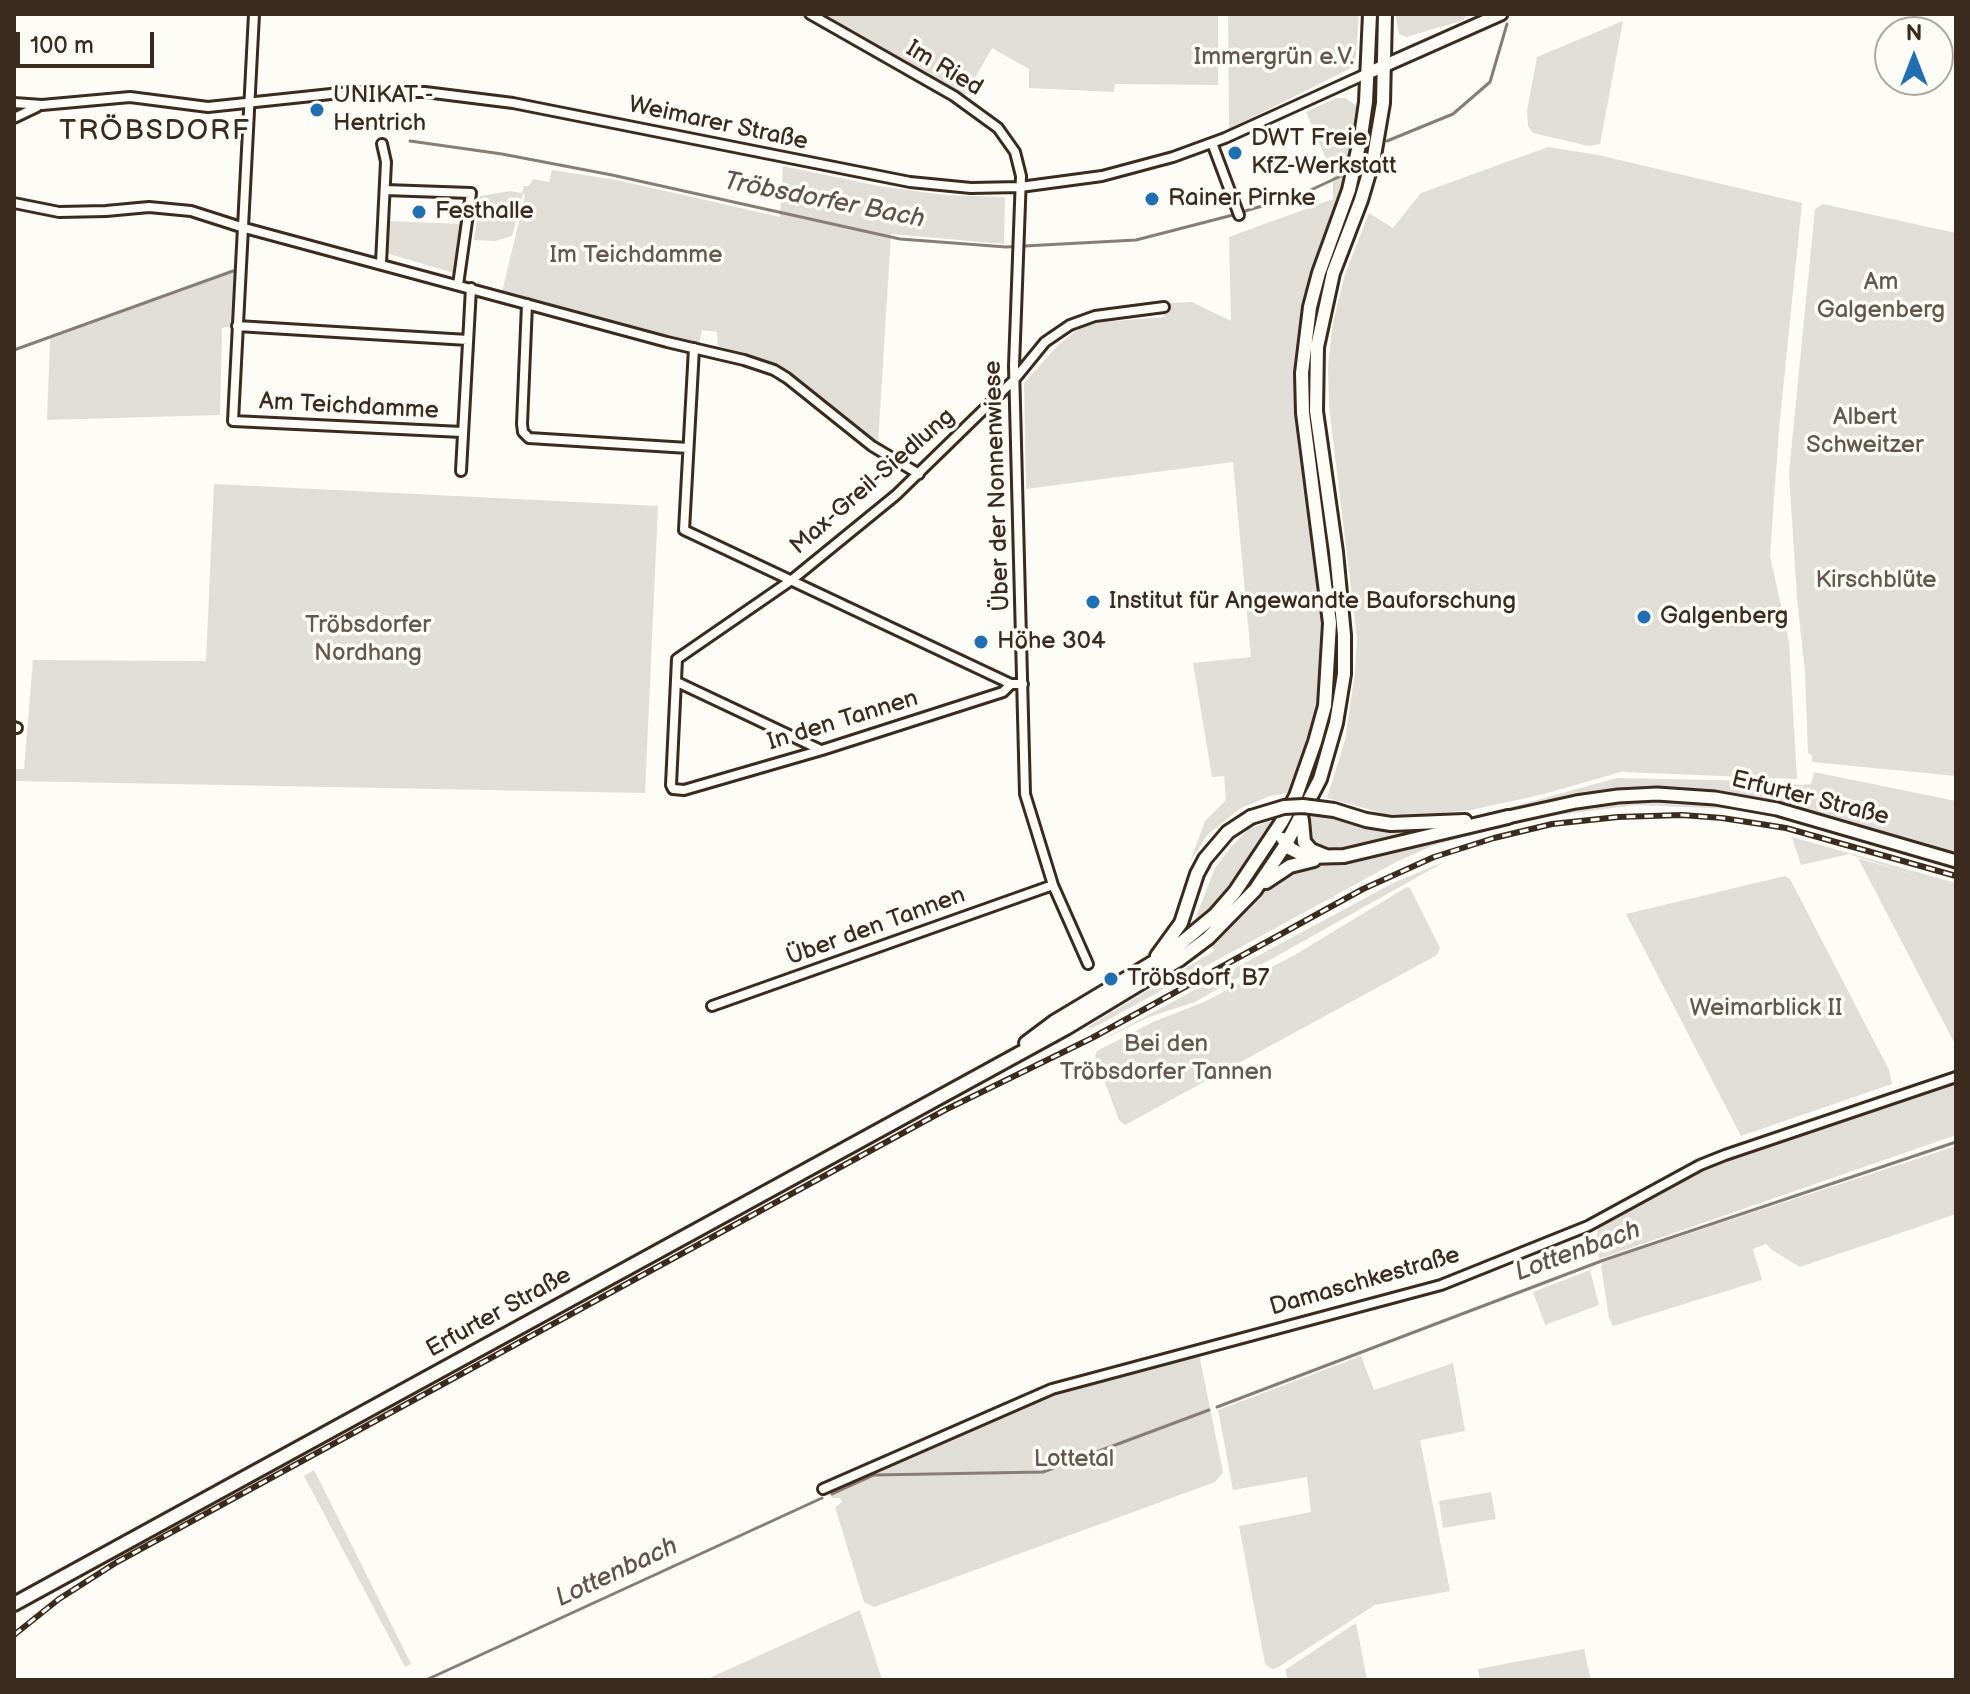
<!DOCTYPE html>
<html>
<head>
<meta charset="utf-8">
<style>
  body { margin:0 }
  #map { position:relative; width:1970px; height:1694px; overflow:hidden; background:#fdfcf7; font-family:"Balsamiq Sans",sans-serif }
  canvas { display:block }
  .frame { position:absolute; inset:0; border:16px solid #3b2a1e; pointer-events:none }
  .north { position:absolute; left:1874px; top:16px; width:80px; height:80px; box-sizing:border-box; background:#fdfcf7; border:2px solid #afa8a0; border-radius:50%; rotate:0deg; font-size:22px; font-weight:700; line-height:32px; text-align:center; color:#3b2a1e }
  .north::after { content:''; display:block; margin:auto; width:28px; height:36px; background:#1f6fb2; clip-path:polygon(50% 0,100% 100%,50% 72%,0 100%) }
  .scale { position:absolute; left:16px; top:32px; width:138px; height:36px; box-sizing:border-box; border:4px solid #3b2a1e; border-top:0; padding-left:10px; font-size:24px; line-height:28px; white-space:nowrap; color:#3b2a1e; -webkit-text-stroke:6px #fdfcf7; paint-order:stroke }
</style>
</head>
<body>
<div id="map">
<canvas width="1970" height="1694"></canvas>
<div class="frame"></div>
<div class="north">N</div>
<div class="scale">100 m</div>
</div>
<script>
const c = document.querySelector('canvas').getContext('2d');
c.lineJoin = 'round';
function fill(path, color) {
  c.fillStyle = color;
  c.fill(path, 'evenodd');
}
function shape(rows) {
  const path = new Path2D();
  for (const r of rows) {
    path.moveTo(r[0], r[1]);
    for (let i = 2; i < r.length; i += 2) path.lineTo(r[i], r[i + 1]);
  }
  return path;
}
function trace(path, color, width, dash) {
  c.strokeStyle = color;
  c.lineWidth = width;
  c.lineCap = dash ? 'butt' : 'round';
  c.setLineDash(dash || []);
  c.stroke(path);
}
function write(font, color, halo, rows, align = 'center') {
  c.font = font + ' "Balsamiq Sans",sans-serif';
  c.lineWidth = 7;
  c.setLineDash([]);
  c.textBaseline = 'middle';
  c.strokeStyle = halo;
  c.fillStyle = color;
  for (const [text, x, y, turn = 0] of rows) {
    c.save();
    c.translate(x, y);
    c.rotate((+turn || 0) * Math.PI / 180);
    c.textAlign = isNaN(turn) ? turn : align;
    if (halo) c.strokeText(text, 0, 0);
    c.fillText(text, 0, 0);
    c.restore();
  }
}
const green = shape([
  [814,14,1218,14,1218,85,1115,84,1114,92,1029,88,1029,69,992,48,964,97],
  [1228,14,1359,14,1355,66,1229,129],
  [1395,14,1466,14,1464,20,1406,37,1399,34],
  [1623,21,1600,144,1589,146,1533,133,1528,126,1527,111,1537,57],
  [1336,98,1345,98,1357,106,1356,127,1345,188,1298,377,1323,634,1319,710,1293,792,1270,796,1241,808,1208,834,1190,862,1205,821,1226,800,1224,776,1212,777,1193,663,1251,657,1233,462,1026,489,1024,383,1059,344,1082,327,1103,322,1164,317,1164,303,1192,302,1231,321,1229,237,1333,199,1333,175,1306,112],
  [1548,147,1598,155,1802,203,1779,429,1770,556,1789,642,1797,779,1621,772,1544,794,1471,810,1417,816,1386,814,1327,798,1345,740,1355,672,1357,638,1329,406,1328,366,1333,323,1345,274,1369,213,1393,228,1421,193],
  [783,166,878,186,945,195,1005,197,1004,244,891,234,878,443,781,367,718,346,717,332,702,330,699,345,502,292,525,196,523,193,512,236,495,241,474,240,480,196,510,191,522,193,524,186,529,186,533,179,549,182,552,170,617,180,780,217],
  [1823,204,1956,233,1956,776,1812,762,1812,755,1808,753,1805,673,1797,598,1789,473,1815,209],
  [388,221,462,224,454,273,386,253],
  [234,272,232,326,222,328,220,415,47,420,50,339],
  [214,484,658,506,645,793,14,781,14,769,24,769,33,660,206,661],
  [1814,772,1956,801,1956,856,1788,807,1712,792,1620,789,1598,791,1530,808,1504,809,1617,778,1761,781,1801,785,1811,784],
  [1648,799,1705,801,1778,815,1956,865,1956,868,1783,818,1733,809,1636,805,1543,817,1437,844,1398,861,1091,1029,1087,1027,1214,951,1212,946,1225,929,1268,884,1284,873,1309,865,1350,861,1548,812,1612,801],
  [1317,812,1412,829,1413,835,1357,847,1323,848,1310,841,1307,828,1312,816],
  [1277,818,1231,887,1212,908,1194,922,1215,868,1233,845,1249,829],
  [1792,837,1956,883,1956,1046,1858,858,1917,876,1849,854,1801,865],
  [1446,861,1195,1002,1149,1017,1098,1042,1393,883],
  [1785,876,1790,879,1889,1070,1892,1084,1741,1136,1626,914],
  [1407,887,1410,888,1440,948,1437,955,1125,1125,1119,1120,1095,1056,1097,1051,1153,1022,1204,1002,1293,956],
  [1956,1083,1956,1135,1599,1259,1596,1245,1598,1226,1707,1167],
  [1956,1146,1956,1214,1800,1267,1772,1250,1766,1244,1753,1249,1762,1280,1613,1326,1609,1318,1601,1266,1603,1262],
  [1590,1270,1599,1305,1545,1325,1533,1292],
  [1199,1354,1223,1472,1215,1482,874,1607,864,1602,835,1507,842,1502,840,1498,832,1498,829,1490,1053,1394],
  [1361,1356,1374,1390,1453,1363,1465,1431,1420,1440,1450,1591,1375,1605,1277,1668,1272,1669,1265,1664,1239,1526,1311,1512,1307,1477,1233,1490,1218,1410],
  [314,1470,411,1664,405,1667,304,1476],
  [1491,1492,1496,1519,1443,1528,1439,1501],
  [860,1610,882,1680,705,1680],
  [1356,1623,1367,1680,1288,1680,1285,1670],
  [1584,1649,1591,1680,1480,1680,1478,1669]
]);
const stream = shape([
  [410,141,502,154,612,175,900,239,1006,247,1136,240,1233,215],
  [1387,141,1453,114,1490,82,1507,24],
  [1245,211,1300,195,1343,175],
  [14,350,233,271],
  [1217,1407,1604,1260,1956,1142],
  [832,1494,874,1475,1043,1472,1209,1410],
  [426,1680,822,1498]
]);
const street = shape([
  [254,14,233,421,462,432],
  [810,14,954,96,998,128,1015,152,1021,176,1014,366,1025,794,1053,885,1088,964],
  [14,103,42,105,130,97,208,107,350,92,425,92,513,103,910,182,971,188,1020,187,1102,176,1173,157,1225,138,1368,73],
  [14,118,37,107],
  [1212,143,1239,215],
  [385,190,471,193,458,285],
  [14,203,59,212,106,211,149,207,191,211,241,227,667,342,744,360,774,370,787,378,872,446,919,474],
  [381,263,386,162,382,144],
  [527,304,522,424,523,432,529,438,688,448],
  [237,326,468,340],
  [694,348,684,530,1011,684],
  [461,471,471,288],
  [677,682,821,750],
  [1023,684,1011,684,1003,692,822,750,684,790,673,789,671,785,677,659,793,579,896,495,1014,380,1045,342,1070,325,1095,316,1164,307],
  [14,727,17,728],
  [712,1006,1053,885],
  [823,1489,1052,1389,1441,1285,1588,1226,1700,1165,1725,1155,1956,1077]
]);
const secondary = shape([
  [1368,73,1501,14],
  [1508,817,1576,802,1618,796,1657,794,1715,798,1777,809,1956,861]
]);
const primary = shape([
  [1334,810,1366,820,1391,824,1465,821],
  [1302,820,1304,842,1311,850,1326,856],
  [1283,839,1291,849,1307,857,1344,856,1508,817],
  [1266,882,1290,866,1314,860],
  [1157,956,1181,923,1197,874,1205,859,1228,832,1251,817],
  [1026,1043,1054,1022,1169,953,1215,915,1235,892,1281,823,1296,796,1315,742,1325,706,1330,623,1303,413,1302,373,1310,307,1319,273,1349,190,1361,136,1366,102,1370,14],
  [14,1604,1066,1028,1180,959,1208,938,1255,890,1286,844,1320,779,1336,723,1344,674,1344,635,1336,552,1316,411,1317,347,1333,273,1361,200,1374,156,1383,103,1385,14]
]);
const rail = shape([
  [14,1635,59,1599,117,1562,945,1110,1092,1038,1363,889,1434,857,1494,838,1552,824,1618,817,1682,815,1722,818,1786,828,1956,876]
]);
const primaryBridge = shape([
  [1251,817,1284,807,1303,806,1334,810]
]);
const markers = [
  [317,110,8,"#1f6fb2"],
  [1235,153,8,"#1f6fb2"],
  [1152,199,8,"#1f6fb2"],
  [419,212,8,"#1f6fb2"],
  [1093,602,8,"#1f6fb2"],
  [1644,617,8,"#1f6fb2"],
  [981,642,8,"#1f6fb2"],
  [1111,979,8,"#1f6fb2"]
];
const parkNames = [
  ["Immergrün e.V.",1274,58],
  ["Im Teichdamme",636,256],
  ["Am",1881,283],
  ["Galgenberg",1881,311],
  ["Albert",1865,418],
  ["Schweitzer",1865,446],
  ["Kirschblüte",1876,581],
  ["Tröbsdorfer",368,626],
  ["Nordhang",368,654],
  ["Weimarblick II",1766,1009],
  ["Bei den",1166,1045],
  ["Tröbsdorfer Tannen",1166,1073],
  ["Lottetal",1074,1460]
];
const streetNames = [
  ["Im Ried",944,69,31],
  ["Weimarer Straße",718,124,12],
  ["Am Teichdamme",349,407,3],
  ["Max-Greil-Siedlung",873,482,-41],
  ["Über der Nonnenwiese",998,486,-92],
  ["In den Tannen",843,721,-17],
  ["Erfurter Straße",1810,799,14],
  ["Über den Tannen",876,927,-20],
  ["Damaschkestraße",1365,1282,-16],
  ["Erfurter Straße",499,1313,-29]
];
const poiNames = [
  ["UNIKAT -",333,96],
  ["Hentrich",333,124],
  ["DWT Freie",1251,139],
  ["KfZ-Werkstatt",1251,167],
  ["Rainer Pirnke",1168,199],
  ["Festhalle",435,212],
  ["Institut für Angewandte Bauforschung",1109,602],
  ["Galgenberg",1660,617],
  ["Höhe 304",997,642],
  ["Tröbsdorf, B7",1127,979]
];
const waterNames = [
  ["Tröbsdorfer Bach",824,201,11],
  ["Lottenbach",1578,1252,-20],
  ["Lottenbach",617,1573,-25]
];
const quarterNames = [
  ["TRÖBSDORF",155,132]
];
fill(green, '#e1ded7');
trace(stream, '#887d74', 3);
trace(street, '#3b2a1e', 14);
trace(secondary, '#3b2a1e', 17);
trace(primary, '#3b2a1e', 18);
trace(street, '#fdfcf7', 8);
trace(secondary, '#fdfcf7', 11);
trace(primary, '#fdfcf7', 12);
trace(rail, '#3b2a1e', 6);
trace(rail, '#fdfcf7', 3, [9]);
trace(primaryBridge, '#3b2a1e', 18, []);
trace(primaryBridge, '#fdfcf7', 12);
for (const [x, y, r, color] of markers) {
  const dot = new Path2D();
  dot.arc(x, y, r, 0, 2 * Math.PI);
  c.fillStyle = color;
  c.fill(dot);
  trace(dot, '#fdfcf7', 3);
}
write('24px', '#64574c', '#fdfcf7', parkNames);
write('24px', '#3b2a1e', '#fdfcf7', streetNames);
write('24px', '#3b2a1e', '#fdfcf7', poiNames, 'left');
write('italic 26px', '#615349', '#fdfcf7', waterNames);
c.letterSpacing = '2px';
write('28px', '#3b2a1e', '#fdfcf7', quarterNames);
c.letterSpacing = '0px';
</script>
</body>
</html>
